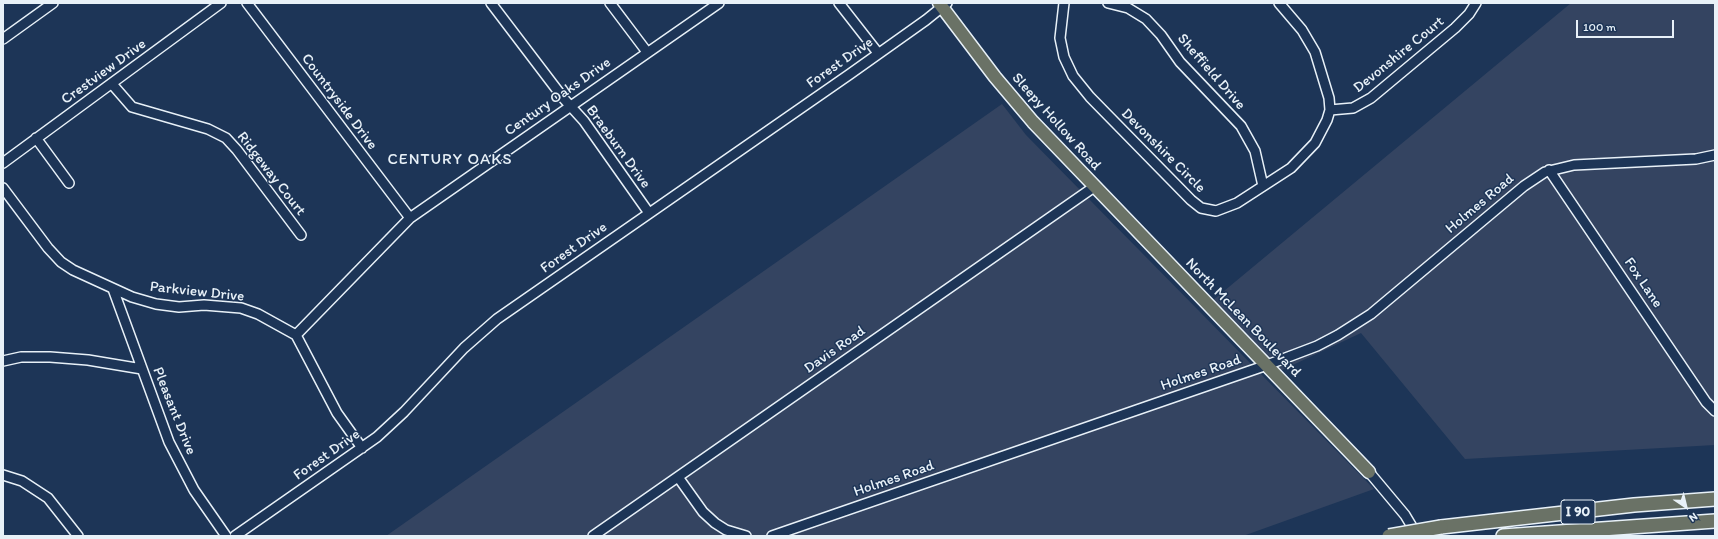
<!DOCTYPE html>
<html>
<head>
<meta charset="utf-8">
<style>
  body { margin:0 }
  #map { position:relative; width:1718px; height:539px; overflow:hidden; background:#1d3557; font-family:Itim,sans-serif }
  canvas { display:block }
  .frame { position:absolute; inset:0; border:4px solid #e8f1f8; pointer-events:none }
  .north { position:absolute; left:1666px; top:487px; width:40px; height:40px; -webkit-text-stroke:3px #1d3557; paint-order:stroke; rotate:145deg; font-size:11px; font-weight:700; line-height:16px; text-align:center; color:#e8f1f8 }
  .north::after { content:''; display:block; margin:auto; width:14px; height:18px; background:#e8f1f8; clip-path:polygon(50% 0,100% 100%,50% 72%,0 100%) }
  .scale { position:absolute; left:1576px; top:20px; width:98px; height:18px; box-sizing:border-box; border:2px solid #e8f1f8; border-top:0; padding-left:5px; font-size:12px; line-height:14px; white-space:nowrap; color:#e8f1f8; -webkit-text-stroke:3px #1d3557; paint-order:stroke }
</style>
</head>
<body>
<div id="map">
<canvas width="1718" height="539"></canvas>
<div class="frame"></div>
<div class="north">N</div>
<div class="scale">100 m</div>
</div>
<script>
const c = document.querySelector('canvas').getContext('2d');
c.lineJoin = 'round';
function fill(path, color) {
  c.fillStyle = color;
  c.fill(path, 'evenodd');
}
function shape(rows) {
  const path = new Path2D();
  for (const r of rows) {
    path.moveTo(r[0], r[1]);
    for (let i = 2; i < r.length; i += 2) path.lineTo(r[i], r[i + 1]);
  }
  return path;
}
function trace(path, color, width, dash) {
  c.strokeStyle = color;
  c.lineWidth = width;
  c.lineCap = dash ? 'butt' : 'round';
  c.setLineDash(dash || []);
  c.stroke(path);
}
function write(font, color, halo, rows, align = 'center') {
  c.font = font + ' Itim,sans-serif';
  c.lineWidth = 3;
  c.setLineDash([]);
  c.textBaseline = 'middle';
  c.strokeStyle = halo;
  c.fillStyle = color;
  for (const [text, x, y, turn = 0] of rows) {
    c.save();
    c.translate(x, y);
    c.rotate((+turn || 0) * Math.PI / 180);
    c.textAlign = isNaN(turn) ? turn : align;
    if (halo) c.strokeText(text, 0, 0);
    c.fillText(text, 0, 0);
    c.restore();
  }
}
const built = shape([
  [1571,3,1715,3,1715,445,1465,459,1361,333,1280,371,1212,301],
  [1002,104,1026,135,1374,489,1243,536,386,536]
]);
const minor = shape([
  [247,3,410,218],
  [491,3,564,99,584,121,649,213],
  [610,3,647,52],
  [839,3,878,53],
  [1064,3,1060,38,1064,57,1073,76,1090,97,1191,200,1201,208,1216,211,1237,203,1291,168,1315,143,1327,120,1330,110,1329,98,1315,52,1302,30,1279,3],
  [1108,3,1128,8,1146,19,1161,35,1180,62,1241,126,1255,151,1263,186],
  [3,39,53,3],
  [112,84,132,107,208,129,226,138,237,150,301,235],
  [1330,110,1353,108,1371,98,1455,28,1469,14,1476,3],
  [36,138,69,183],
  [3,163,221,3],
  [1549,170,1706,402,1715,411],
  [3,188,48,248,61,262,73,270,132,297,156,304,179,307,204,305,241,308,258,314,296,335,337,413,362,448],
  [113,289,169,442,194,490,226,536],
  [296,335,410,218,719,3],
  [3,361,21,357,50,357,88,360,142,369],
  [1369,472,1405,515,1417,535],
  [3,475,22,481,48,498,78,536],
  [678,477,703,512,715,523,726,530,746,536],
  [235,536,377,437,404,412,464,348,497,319,850,74,926,20,947,3],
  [593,536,1094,187],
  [772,536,1267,365,1317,346,1338,335,1371,314,1524,186,1545,172,1574,165,1696,159,1715,155]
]);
const major = shape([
  [939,3,995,77,1033,122,1369,472]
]);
const highway = shape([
  [1441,527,1634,505,1715,499],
  [1503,536,1715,521]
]);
const highwayBridge = shape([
  [1389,536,1441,527]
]);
const shields = [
  [1578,512,34]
];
const shieldNames = [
  ["I 90",1578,512]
];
const streetNames = [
  ["Devonshire Court",1399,55,-39],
  ["Forest Drive",840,63,-35],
  ["Crestview Drive",104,72,-36],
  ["Sheffield Drive",1211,72,49],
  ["Century Oaks Drive",558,97,-35],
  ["Countryside Drive",339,102,53],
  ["Sleepy Hollow Road",1056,122,48],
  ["Braeburn Drive",618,147,54],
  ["Devonshire Circle",1163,151,45],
  ["Ridgeway Court",271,174,52],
  ["Holmes Road",1480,204,-40],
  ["Forest Drive",574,248,-35],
  ["Fox Lane",1643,283,56],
  ["Parkview Drive",197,292,6],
  ["North McLean Boulevard",1243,318,46],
  ["Davis Road",835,350,-35],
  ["Holmes Road",1201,373,-19],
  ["Pleasant Drive",174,411,68],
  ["Forest Drive",327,455,-35],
  ["Holmes Road",894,479,-19]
];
const neighbourhoodNames = [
  ["CENTURY OAKS",450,160]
];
fill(built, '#344461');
trace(minor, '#e8f1f8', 12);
trace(major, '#e8f1f8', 15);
trace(highway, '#e8f1f8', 16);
trace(minor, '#1d3557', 9);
trace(major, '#6a7266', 12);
trace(highway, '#6a7266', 13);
trace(highwayBridge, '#e8f1f8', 16, []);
trace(highwayBridge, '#6a7266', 13);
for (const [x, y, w] of shields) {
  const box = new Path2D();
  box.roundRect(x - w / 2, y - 12, w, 24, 3);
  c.fillStyle = '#1d3557';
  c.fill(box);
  trace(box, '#e8f1f8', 1);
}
write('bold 14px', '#e8f1f8', null, shieldNames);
write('15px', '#e8f1f8', '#1d3557', streetNames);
c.letterSpacing = '1px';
write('16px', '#e8f1f8', '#1d3557', neighbourhoodNames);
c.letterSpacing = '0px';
</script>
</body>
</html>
